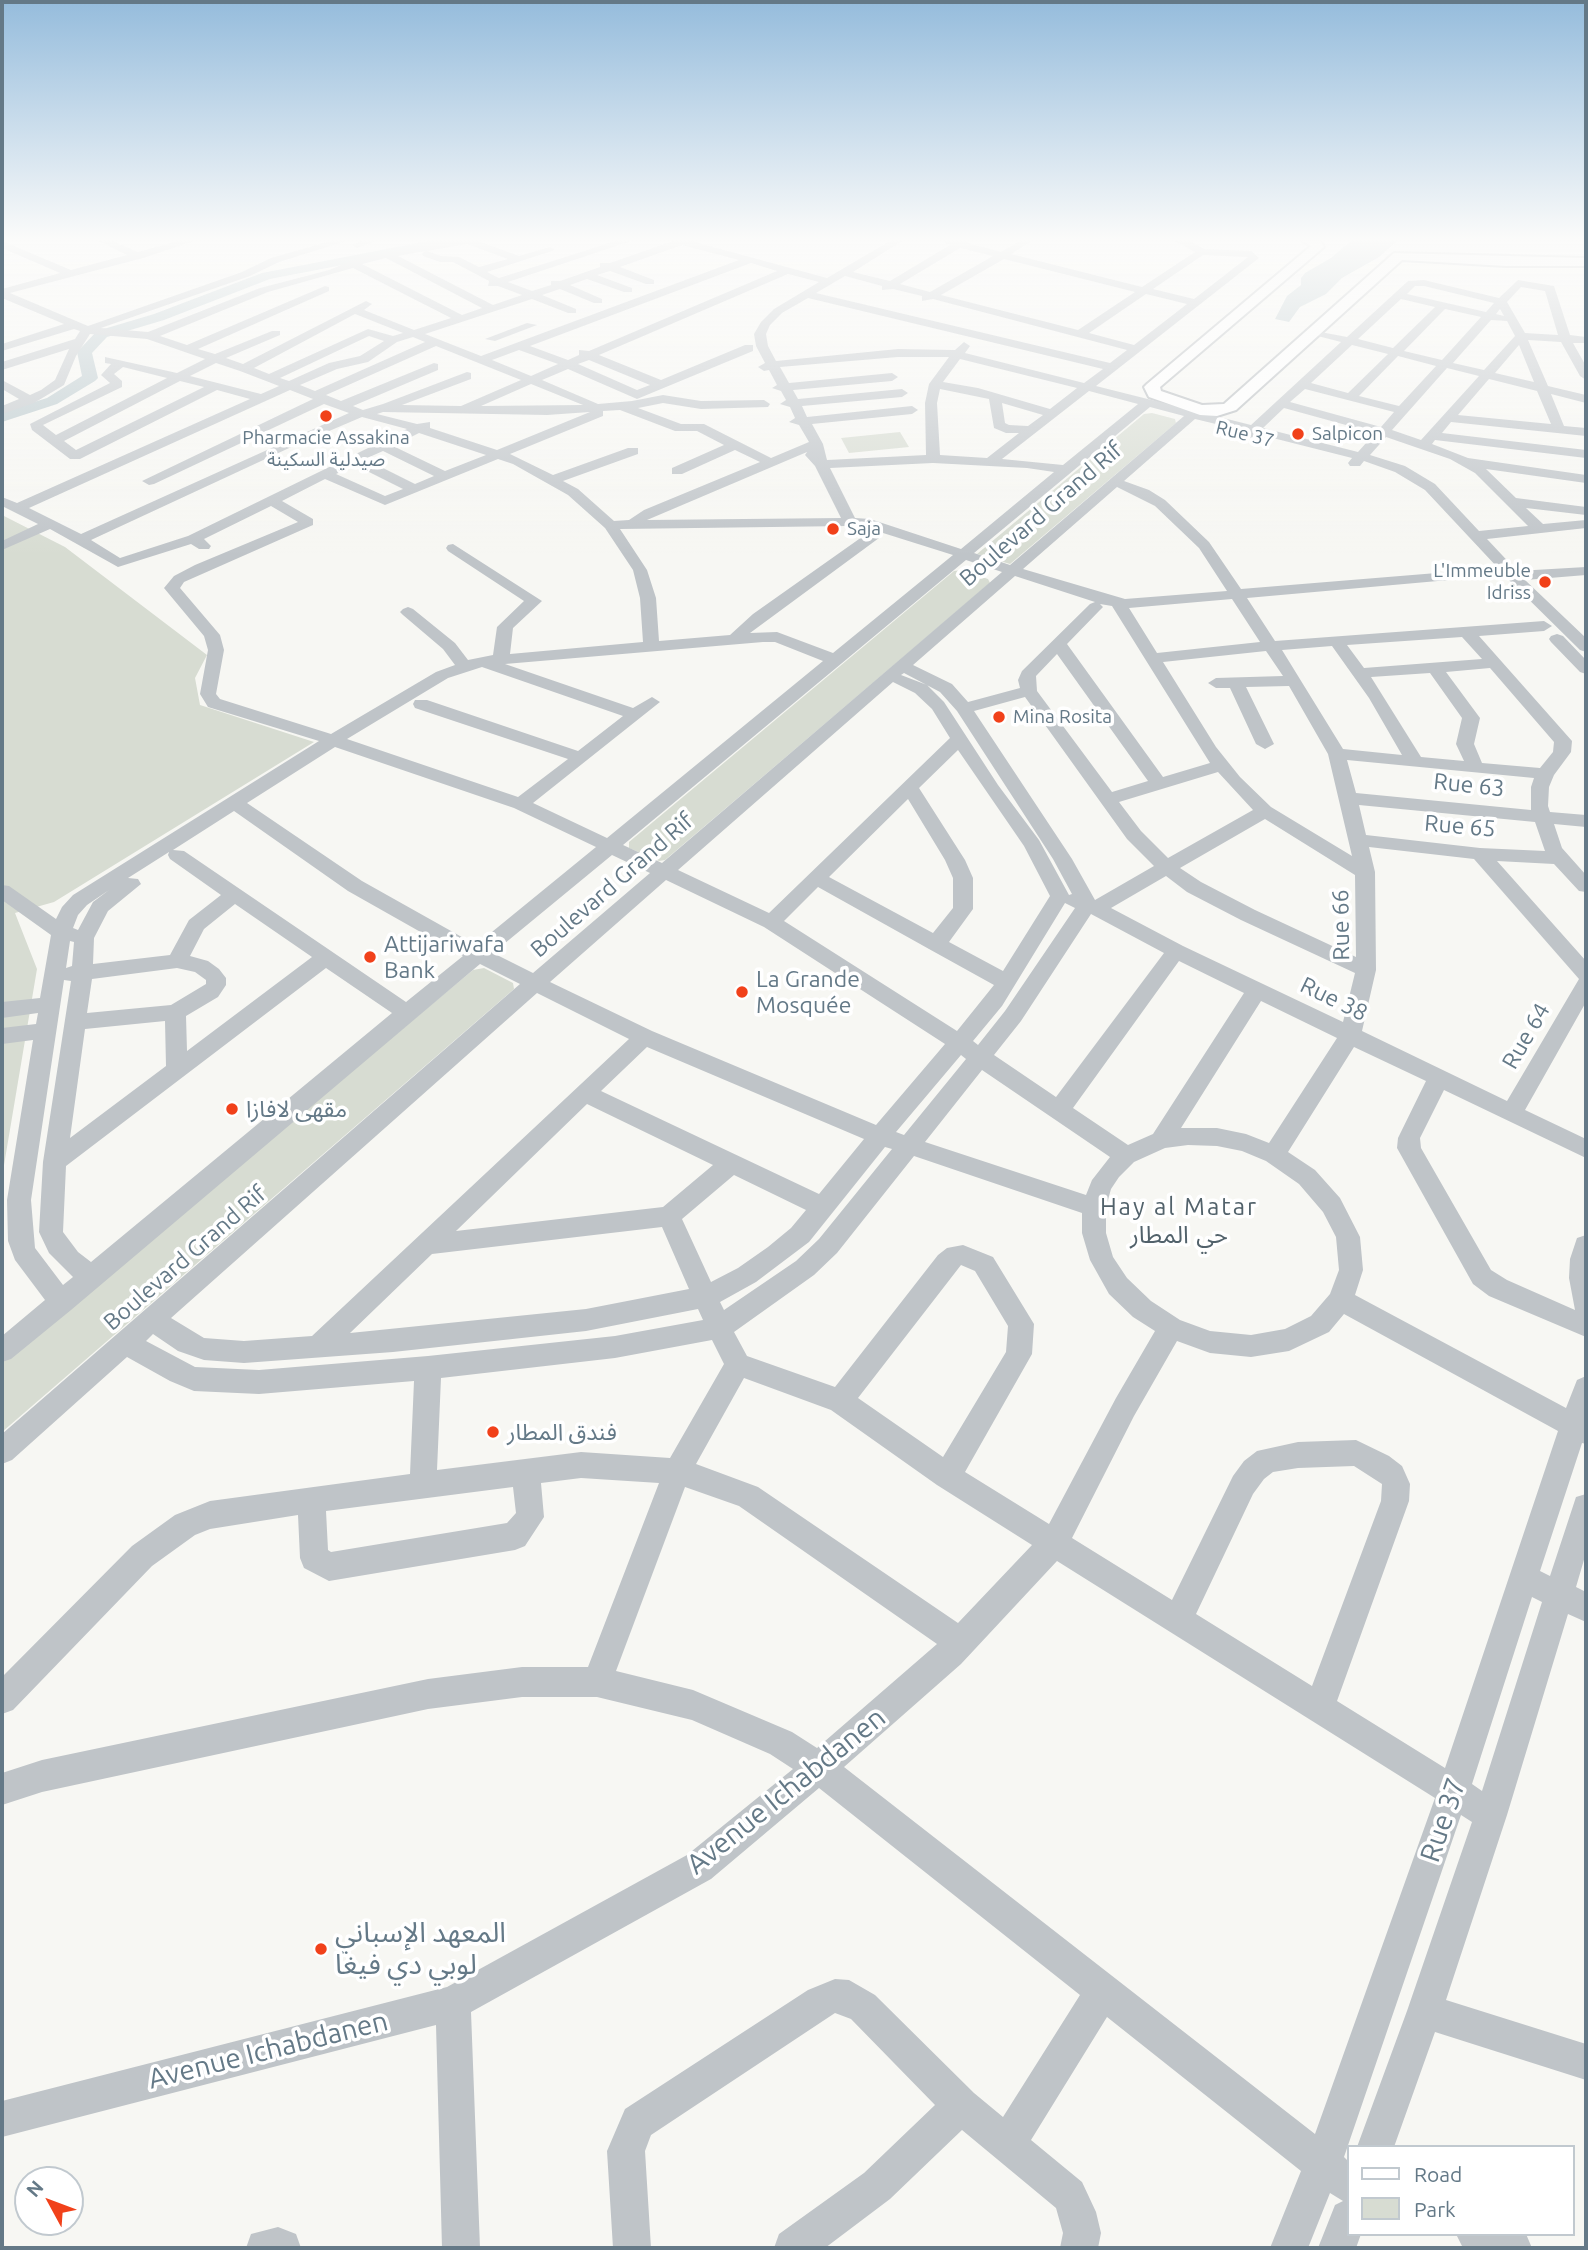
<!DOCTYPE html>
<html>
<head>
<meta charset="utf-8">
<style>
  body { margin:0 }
  #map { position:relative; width:1588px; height:2250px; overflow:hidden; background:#f7f7f3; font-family:Ubuntu,sans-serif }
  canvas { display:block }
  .frame { position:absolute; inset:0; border:4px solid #647987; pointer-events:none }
  .legend { position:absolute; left:1347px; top:2145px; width:228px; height:91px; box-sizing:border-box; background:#fff; border:2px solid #c1c9cf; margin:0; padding:9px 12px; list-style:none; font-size:21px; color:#647987 }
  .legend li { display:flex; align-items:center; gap:14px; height:35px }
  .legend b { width:35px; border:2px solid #c1c9cf }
  .north { position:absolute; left:14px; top:2166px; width:70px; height:70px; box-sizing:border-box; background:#fff; border:2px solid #c1c9cf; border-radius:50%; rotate:311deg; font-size:19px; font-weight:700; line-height:28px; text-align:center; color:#647987 }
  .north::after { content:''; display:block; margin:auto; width:24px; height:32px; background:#f1411a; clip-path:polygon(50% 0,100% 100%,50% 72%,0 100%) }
</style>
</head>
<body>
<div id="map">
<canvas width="1588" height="2250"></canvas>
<div class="frame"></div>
<ul class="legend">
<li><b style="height:9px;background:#fff"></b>Road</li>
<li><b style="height:19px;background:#d7dcd2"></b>Park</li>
</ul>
<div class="north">N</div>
</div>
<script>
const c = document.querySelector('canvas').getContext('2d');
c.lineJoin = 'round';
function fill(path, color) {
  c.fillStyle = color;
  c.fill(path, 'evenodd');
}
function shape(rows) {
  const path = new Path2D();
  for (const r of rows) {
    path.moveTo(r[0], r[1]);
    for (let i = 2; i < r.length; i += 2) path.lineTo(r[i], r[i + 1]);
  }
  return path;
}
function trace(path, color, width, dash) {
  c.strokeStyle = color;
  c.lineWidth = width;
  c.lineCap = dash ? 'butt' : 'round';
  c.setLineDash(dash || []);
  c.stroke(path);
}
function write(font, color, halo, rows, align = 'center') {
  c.font = font + ' Ubuntu,"Noto Sans Arabic",sans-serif';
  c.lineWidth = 7;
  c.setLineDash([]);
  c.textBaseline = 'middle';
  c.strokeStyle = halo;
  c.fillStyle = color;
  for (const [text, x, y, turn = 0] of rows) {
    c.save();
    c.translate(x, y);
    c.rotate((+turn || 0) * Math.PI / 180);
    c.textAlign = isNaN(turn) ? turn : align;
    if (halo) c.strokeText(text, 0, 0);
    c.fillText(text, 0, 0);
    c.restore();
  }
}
const green = shape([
  [1152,413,1175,419,1176,423,1010,564,977,554,1144,414],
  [900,432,909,447,849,453,841,438],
  [2,515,65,547,207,655,195,678,200,705,314,742,54,902,15,913,37,969,2,1177],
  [962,570,988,579,990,583,665,860,659,861,629,848,629,842,954,571],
  [484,968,513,983,514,989,2,1432,2,1360,473,970]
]);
const water = shape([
  [1351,241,1397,241,1379,257,1342,278,1326,294,1300,307,1289,322,1275,319,1287,296,1301,285,1301,278,1305,273,1331,258]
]);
const river = shape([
  [428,241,452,241,446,245,270,279,164,320,107,337,92,353,98,378,95,381,57,404,2,422,2,412,47,398,82,376,77,352,97,331,154,314,262,273,428,241]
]);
const minor = shape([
  [2,241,71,270,127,255,99,241,112,241,138,252,178,241,194,241,143,258,10,293,88,326,242,272,271,258,331,241,346,241,279,262,250,276,101,328,148,332,260,288,329,270,361,257,449,241,478,241,519,256,550,247,555,250,487,272,499,278,616,241,631,241,508,282,532,291,551,285,551,281,560,281,600,267,600,263,610,263,673,241,691,241,827,278,890,241,902,241,853,272,890,281,950,245,940,241,969,241,967,243,1001,252,1020,241,1032,241,1011,254,1142,287,1195,252,1175,241,1190,241,1204,249,1251,251,1259,258,1096,386,1251,425,1341,342,1310,334,1310,330,1347,337,1408,281,1424,280,1499,298,1518,280,1554,286,1570,335,1586,337,1586,343,1573,343,1586,366,1586,380,1580,376,1561,342,1528,340,1548,386,1586,395,1586,403,1551,394,1564,426,1586,428,1586,436,1451,422,1442,433,1586,450,1586,458,1435,440,1432,444,1468,458,1586,475,1586,483,1486,469,1516,498,1586,507,1586,515,1526,508,1543,524,1586,520,1586,528,1487,539,1517,571,1586,567,1586,575,1525,580,1586,638,1586,652,1580,650,1508,579,1494,576,1247,598,1275,641,1544,621,1552,626,1544,631,1479,636,1572,741,1571,752,1554,775,1549,787,1548,806,1550,812,1586,815,1586,827,1554,824,1562,848,1586,875,1586,892,1579,891,1554,864,1497,861,1586,961,1586,1002,1525,1110,1586,1139,1586,1158,1444,1090,1420,1138,1421,1148,1491,1270,1507,1280,1575,1310,1569,1278,1570,1259,1577,1238,1586,1235,1586,1337,1489,1296,1473,1284,1397,1148,1398,1138,1426,1081,1354,1047,1288,1152,1315,1170,1340,1198,1360,1237,1363,1270,1355,1295,1566,1408,1577,1380,1586,1376,1586,1444,1582,1443,1540,1571,1550,1576,1576,1497,1586,1494,1586,1553,1576,1587,1586,1592,1586,1622,1568,1614,1507,1815,1446,2000,1586,2044,1586,2080,1435,2032,1394,2147,1357,2147,1407,2011,1472,1822,1461,1815,1344,2157,1348,2161,1348,2234,1361,2234,1356,2248,1318,2248,1335,2205,1343,2201,1330,2193,1308,2248,1270,2248,1301,2171,1107,2017,1031,2140,1082,2182,1096,2212,1101,2233,1098,2248,1060,2248,1063,2233,1056,2208,962,2130,890,2199,825,2248,774,2248,779,2234,864,2173,935,2105,851,2019,835,2013,651,2135,645,2151,651,2248,613,2248,607,2151,625,2109,808,1990,835,1979,849,1980,875,1995,974,2093,1003,2117,1080,1995,819,1788,711,1879,471,2012,480,2248,442,2248,436,2025,2,2137,2,2101,447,1987,687,1855,793,1769,770,1754,692,1720,597,1697,522,1697,428,1709,42,1792,2,1805,2,1773,42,1760,428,1679,522,1667,588,1667,659,1483,581,1478,541,1483,544,1517,525,1546,515,1550,329,1581,304,1568,300,1558,298,1515,210,1529,195,1535,152,1566,13,1710,2,1714,2,1677,132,1546,175,1515,210,1501,410,1474,414,1381,259,1394,194,1391,170,1381,127,1357,12,1460,2,1464,2,1434,520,984,480,964,71,1310,11,1359,2,1362,2,1336,45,1300,15,1260,8,1241,7,1200,33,1040,2,1044,2,1028,36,1024,38,1013,2,1018,2,1002,40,998,51,935,2,900,2,885,9,886,56,919,62,907,73,895,319,741,208,707,200,694,208,650,204,636,164,588,174,576,195,565,298,522,271,506,204,539,211,546,209,549,199,549,191,544,118,567,50,529,2,550,2,541,38,524,2,506,2,497,17,503,250,399,217,390,80,459,70,459,32,430,30,424,110,383,101,375,111,364,105,363,105,357,177,373,205,359,147,339,90,334,76,356,64,385,34,403,2,414,2,406,19,399,2,389,2,380,30,395,41,390,55,380,69,349,2,370,2,362,75,339,80,331,74,329,2,351,2,344,64,324,2,298,2,289,60,273,2,248,2,241],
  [467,244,508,259,479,267,459,257,441,256,427,251,467,244],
  [682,245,739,260,481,356,425,334,532,299,568,313,576,313,576,309,542,295,560,289,594,303,602,303,602,299,570,285,587,279,624,292,632,292,632,288,597,275,610,271,646,284,654,284,654,280,620,267,682,245],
  [960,248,993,256,930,292,900,284,960,248],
  [425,251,422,254,423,256,440,262,453,262,489,281,488,286,498,286,522,295,493,305,398,256,425,251],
  [1203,255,1248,257,1194,299,1153,289,1203,255],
  [386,258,482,308,462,315,362,264,386,258],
  [1004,259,1135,292,1078,330,941,295,1004,259],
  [751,263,777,271,589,351,579,350,579,355,568,360,530,346,751,263],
  [353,268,451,318,414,330,364,310,372,304,366,301,243,364,226,358,280,335,280,331,272,331,215,354,198,349,329,291,329,287,325,286,187,345,160,336,268,292,353,268],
  [788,274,819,282,774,309,761,322,754,334,756,346,765,363,758,367,764,371,769,370,777,385,772,388,781,391,786,400,780,404,790,407,795,418,789,422,799,425,809,442,771,458,704,424,681,424,638,408,663,403,701,409,768,407,770,404,764,400,701,401,663,395,632,401,598,404,542,380,568,369,637,399,753,351,753,345,745,345,661,380,599,355,788,274],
  [845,276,882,286,882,290,893,289,922,296,922,301,933,299,1127,350,1110,363,816,293,845,276],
  [1415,286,1424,286,1494,303,1486,312,1407,294,1415,286],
  [1521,287,1545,291,1558,335,1525,333,1507,302,1521,287],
  [1146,294,1187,304,1134,345,1089,333,1146,294],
  [808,298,1103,369,1084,383,965,353,970,346,964,342,955,350,898,349,776,361,768,346,766,334,770,325,782,313,808,298],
  [1401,299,1435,307,1393,348,1358,339,1401,299],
  [1445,309,1481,317,1442,360,1404,351,1445,309],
  [1500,309,1504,316,1496,314,1500,309],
  [355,314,403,333,393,336,368,329,269,374,254,368,355,314],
  [1491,320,1507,321,1515,336,1484,370,1453,363,1491,320],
  [369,336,384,341,360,356,329,363,289,381,280,378,369,336],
  [413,337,425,342,315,391,300,385,337,369,368,362,397,342,413,337],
  [1352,345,1388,354,1348,393,1311,383,1352,345],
  [1519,345,1534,382,1495,373,1519,345],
  [436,346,521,380,461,406,402,405,471,379,471,373,467,372,383,404,363,410,353,406,438,370,438,364,434,363,341,401,326,395,436,346],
  [519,350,558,364,531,376,492,360,519,350],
  [1398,356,1436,366,1399,406,1359,396,1398,356],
  [898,357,949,357,929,384,925,403,926,455,827,460,823,444,812,424,912,414,918,410,912,406,807,417,802,406,902,397,908,393,902,389,798,399,793,390,892,381,898,377,892,373,789,383,780,367,898,357],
  [960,359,1077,388,1050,409,978,388,943,382,960,359],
  [589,360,650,385,637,390,578,364,589,360],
  [216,363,240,371,279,386,261,394,190,376,216,363],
  [123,367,167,378,56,435,43,425,122,387,122,381,114,374,123,367],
  [1447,368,1479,376,1421,440,1392,430,1447,368],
  [1489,379,1537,391,1551,424,1458,415,1489,379],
  [180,381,204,387,76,450,64,441,180,381],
  [531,384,583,405,481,406,531,384],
  [940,389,989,399,994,428,1006,433,1019,433,987,458,940,455,937,403,940,389],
  [1305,389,1394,412,1381,427,1290,402,1305,389],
  [290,390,313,399,142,481,149,485,154,484,324,404,349,413,81,534,29,508,290,390],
  [1089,391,1138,404,1063,465,1002,459,1089,391],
  [1002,403,1043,415,1028,426,1009,425,1005,423,1002,403],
  [1150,407,1184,416,1010,565,974,553,1150,407],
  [1284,408,1375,433,1358,452,1263,428,1284,408],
  [620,410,675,431,697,431,724,445,672,468,672,474,682,474,735,450,760,462,644,510,629,520,614,521,578,489,563,481,638,454,638,448,628,448,553,475,510,454,603,416,603,411,620,410],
  [383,412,547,415,590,412,497,450,430,428,430,422,417,424,377,414,383,412],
  [362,417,407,429,188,536,120,558,91,540,287,449,362,417],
  [1195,419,1245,431,1241,435,1243,438,1253,438,1257,434,1352,458,1348,463,1350,466,1360,466,1364,461,1395,472,1425,490,1498,568,1241,589,1209,542,1165,500,1149,490,1124,481,1195,419],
  [419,433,486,455,445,471,393,446,419,433],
  [1386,437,1450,459,1475,473,1528,526,1479,531,1435,484,1405,466,1370,455,1386,437],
  [383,451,434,476,415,484,365,459,383,451],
  [807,452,805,455,815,466,841,518,647,520,807,452],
  [498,459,513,464,568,495,605,528,633,570,640,598,643,642,510,654,513,628,542,601,453,544,448,545,446,548,448,551,524,601,497,627,493,655,468,660,455,643,413,609,408,607,403,609,400,612,403,615,443,649,455,665,436,672,331,734,220,699,216,694,224,650,220,635,180,588,184,582,313,525,313,519,282,501,325,479,385,505,498,459],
  [933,463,1027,468,1054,472,961,549,870,519,855,518,830,468,933,463],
  [355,465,403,489,385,496,336,474,355,465],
  [1117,487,1155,506,1199,548,1227,591,1125,599,1023,569,1117,487],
  [848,526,859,533,864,532,864,527,953,555,833,653,777,632,750,633,879,538,881,535,879,532,869,532,753,614,730,635,659,641,656,598,647,570,620,529,848,526],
  [966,560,1002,572,662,863,623,845,966,560],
  [1015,576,1095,602,1090,604,1022,671,1018,680,1020,688,968,702,952,684,913,665,1015,576],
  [1232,599,1260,642,1157,653,1129,608,1232,599],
  [1100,604,1112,606,1210,763,1163,777,1067,644,1100,610,1103,607,1100,604],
  [1462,637,1482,659,1364,668,1347,645,1462,637],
  [763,642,775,642,823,661,607,838,533,803,660,702,652,697,633,708,505,664,763,642],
  [1332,646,1369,698,1402,755,1343,749,1282,650,1332,646],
  [1266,651,1283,676,1216,678,1208,683,1216,688,1230,688,1256,744,1265,749,1274,744,1246,687,1289,686,1328,754,1352,856,1271,807,1240,777,1216,747,1163,662,1266,651],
  [1057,654,1148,781,1112,792,1037,691,1036,676,1057,654],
  [482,667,623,716,578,751,427,700,415,700,413,704,415,708,568,759,518,797,347,739,448,678,482,667],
  [1490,668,1554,742,1553,752,1540,768,1482,763,1474,744,1480,718,1446,672,1490,668],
  [904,673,940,692,957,711,1053,859,1072,894,1069,895,1039,840,998,785,944,702,927,685,901,675,904,673],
  [1430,673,1462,718,1456,744,1464,761,1421,757,1371,677,1430,673],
  [893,682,915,693,932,709,950,738,769,913,678,870,893,682],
  [1025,697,1127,839,1154,866,1095,900,1072,859,974,711,1025,697],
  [335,747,514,808,596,847,476,945,362,881,247,803,335,747],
  [958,750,1024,846,1050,896,1003,971,949,942,973,909,973,878,965,860,919,788,958,750],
  [1347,760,1534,778,1531,787,1531,810,1356,793,1347,760],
  [1218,772,1253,810,1168,858,1141,831,1119,802,1218,772],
  [908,799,945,860,953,878,953,908,933,933,829,877,908,799],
  [1359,805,1535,822,1545,851,1480,848,1366,835,1359,805],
  [234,811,348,891,463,956,406,1002,184,851,173,850,234,811],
  [1265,819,1355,875,1356,957,1255,910,1201,882,1180,868,1265,819],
  [1369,847,1474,859,1579,979,1507,1101,1362,1031,1376,970,1375,872,1369,847],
  [169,852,168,855,170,859,221,895,189,920,170,955,93,964,94,938,108,911,141,884,138,879,128,878,169,852],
  [612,855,650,873,533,973,493,953,612,855],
  [1166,876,1187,892,1241,920,1355,973,1343,1022,1183,946,1111,908,1166,876],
  [666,880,764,927,945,1044,876,1125,652,1031,550,982,666,880],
  [818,887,929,949,994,985,957,1031,784,921,818,887],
  [109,890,93,902,78,930,73,928,78,915,87,905,109,890],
  [1065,903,1075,908,1005,1011,978,1045,973,1041,1002,1006,1065,903],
  [235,904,312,957,187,1051,186,1016,218,997,226,985,226,978,219,969,208,961,190,956,204,929,235,904],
  [1091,914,1164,953,1056,1097,994,1055,1021,1021,1091,914],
  [70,941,74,942,72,966,66,968,70,941],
  [1179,961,1244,993,1153,1134,1128,1145,1073,1108,1179,961],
  [177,968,195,972,206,980,206,984,171,1005,87,1013,92,979,177,968],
  [326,968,392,1013,91,1262,78,1252,63,1232,66,1166,326,968],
  [64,980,71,981,43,1162,39,1232,49,1253,73,1277,63,1285,35,1248,31,1200,64,980],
  [537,993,629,1039,312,1336,244,1341,204,1338,171,1318,537,993],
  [1261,1001,1337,1038,1269,1143,1246,1134,1217,1128,1181,1128,1261,1001],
  [165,1021,166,1066,70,1138,85,1029,165,1021],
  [647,1047,864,1139,819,1194,601,1091,647,1047],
  [961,1055,966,1059,904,1135,896,1132,961,1055],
  [982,1070,1110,1157,1092,1180,1086,1195,925,1142,982,1070],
  [587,1104,713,1165,663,1207,456,1231,587,1104],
  [1188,1145,1217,1146,1242,1151,1266,1161,1299,1184,1323,1212,1336,1237,1339,1270,1330,1294,1311,1316,1285,1329,1251,1335,1210,1331,1180,1320,1151,1301,1127,1278,1113,1257,1106,1233,1106,1207,1111,1189,1119,1177,1134,1162,1165,1148,1188,1145],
  [885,1147,892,1149,819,1239,796,1261,724,1310,720,1302,756,1282,809,1242,885,1147],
  [914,1156,1082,1213,1082,1233,1090,1260,1109,1294,1133,1317,1155,1331,1116,1398,1049,1524,965,1472,1032,1354,1034,1324,993,1257,963,1245,947,1248,938,1255,835,1387,747,1356,734,1332,814,1275,837,1253,914,1156],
  [734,1175,806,1210,791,1228,768,1247,738,1268,711,1282,682,1219,734,1175],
  [662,1227,689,1289,586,1309,350,1333,432,1254,662,1227],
  [961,1265,975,1271,1008,1326,1006,1352,943,1457,858,1398,961,1265],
  [698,1309,703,1320,615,1336,428,1356,259,1370,195,1367,146,1341,153,1334,178,1351,204,1360,244,1363,393,1352,586,1331,698,1309],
  [1344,1314,1558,1431,1445,1768,1337,1701,1409,1501,1410,1484,1402,1466,1389,1456,1356,1440,1298,1442,1257,1451,1244,1461,1233,1476,1172,1600,1072,1538,1134,1416,1177,1341,1210,1353,1251,1357,1289,1351,1329,1332,1344,1314],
  [712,1340,724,1364,670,1458,581,1452,437,1470,441,1378,615,1358,712,1340],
  [744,1378,831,1410,937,1485,1032,1545,958,1623,758,1487,696,1464,744,1378],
  [1354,1466,1382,1484,1381,1501,1312,1686,1196,1614,1253,1494,1264,1479,1273,1472,1298,1468,1354,1466],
  [513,1487,516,1513,507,1523,331,1552,328,1550,326,1511,513,1487],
  [685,1487,739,1506,937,1644,817,1748,792,1732,693,1690,616,1671,685,1487],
  [1057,1561,1435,1798,1315,2134,844,1767,961,1664,1057,1561],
  [1532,1597,1542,1602,1482,1791,1472,1784,1532,1597],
  [361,241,376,241,357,248,352,245,361,241],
  [527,323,537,325,495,341,485,339,527,323],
  [1557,634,1563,636,1586,660,1586,674,1580,672,1551,642,1549,639,1551,636,1557,634],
  [278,2227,296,2234,301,2248,246,2248,251,2234,278,2227],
  [1456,2234,1526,2234,1532,2248,1463,2248,1456,2234]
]);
const major = shape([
  [1303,241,1320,241,1324,247,1160,387,1161,391,1202,405,1224,404,1394,253,1586,258,1586,266,1506,266,1402,260,1236,410,1217,416,1200,415,1149,397,1144,387,1147,384,1311,246,1303,241]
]);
const markers = [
  [326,416,7,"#f1411a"],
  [1298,434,7,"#f1411a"],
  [833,529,7,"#f1411a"],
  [1545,582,7,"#f1411a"],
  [999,717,7,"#f1411a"],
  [370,957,7,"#f1411a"],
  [742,992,7,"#f1411a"],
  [232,1109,7,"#f1411a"],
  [493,1432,7,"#f1411a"],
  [321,1949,7,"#f1411a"]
];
const farStreetnames = [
  ["Rue 37",1245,434,14]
];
const farPoinames = [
  ["Salpicon",1312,434],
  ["Pharmacie Assakina",326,438,"center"],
  ["صيدلية السكينة",326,460,"center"],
  ["Saja",847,529],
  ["L'Immeuble",1531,571,"right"],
  ["Idriss",1531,593,"right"],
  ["Mina Rosita",1013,717]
];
const streetNames = [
  ["Boulevard Grand Rif",1041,514,-41],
  ["Rue 63",1469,785,6],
  ["Rue 65",1460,826,5],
  ["Boulevard Grand Rif",612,885,-41],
  ["Rue 66",1341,925,-91],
  ["Rue 38",1334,999,26],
  ["Rue 64",1526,1036,-60],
  ["Boulevard Grand Rif",185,1258,-41]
];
const poiNames = [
  ["Attijariwafa",384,944],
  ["Bank",384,970],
  ["La Grande",756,979],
  ["Mosquée",756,1005],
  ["مقهى لافازا",246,1109],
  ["فندق المطار",507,1432]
];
const neighbourhoodNames = [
  ["Hay al Matar",1179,1207],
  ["حي المطار",1179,1235]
];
const nearStreetnames = [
  ["Avenue Ichabdanen",786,1791,-39],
  ["Rue 37",1443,1820,-71],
  ["Avenue Ichabdanen",268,2050,-14]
];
const nearPoinames = [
  ["المعهد الإسباني",335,1933],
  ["لوبي دي فيغا",335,1965]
];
fill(green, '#d7dcd2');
fill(water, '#b8c7cb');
fill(river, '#b8c7cb');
trace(major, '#b5babe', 4);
fill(minor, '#bfc4c8');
fill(major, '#fff');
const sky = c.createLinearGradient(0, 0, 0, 556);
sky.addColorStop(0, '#95bcdc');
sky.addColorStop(0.43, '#fbfbfa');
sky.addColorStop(1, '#fbfbfa00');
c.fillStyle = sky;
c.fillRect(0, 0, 1588, 556);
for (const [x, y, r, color] of markers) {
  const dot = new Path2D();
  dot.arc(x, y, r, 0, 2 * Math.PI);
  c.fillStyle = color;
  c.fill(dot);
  trace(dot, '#fff', 2.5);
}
write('19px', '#647987', '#fff', farStreetnames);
write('19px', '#647987', '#fff', farPoinames, 'left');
write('23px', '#647987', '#fff', streetNames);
write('23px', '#647987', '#fff', poiNames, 'left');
c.letterSpacing = '2px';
write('24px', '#52626b', '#fff', neighbourhoodNames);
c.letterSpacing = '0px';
write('28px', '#647987', '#fff', nearStreetnames);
write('28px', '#647987', '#fff', nearPoinames, 'left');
</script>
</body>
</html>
